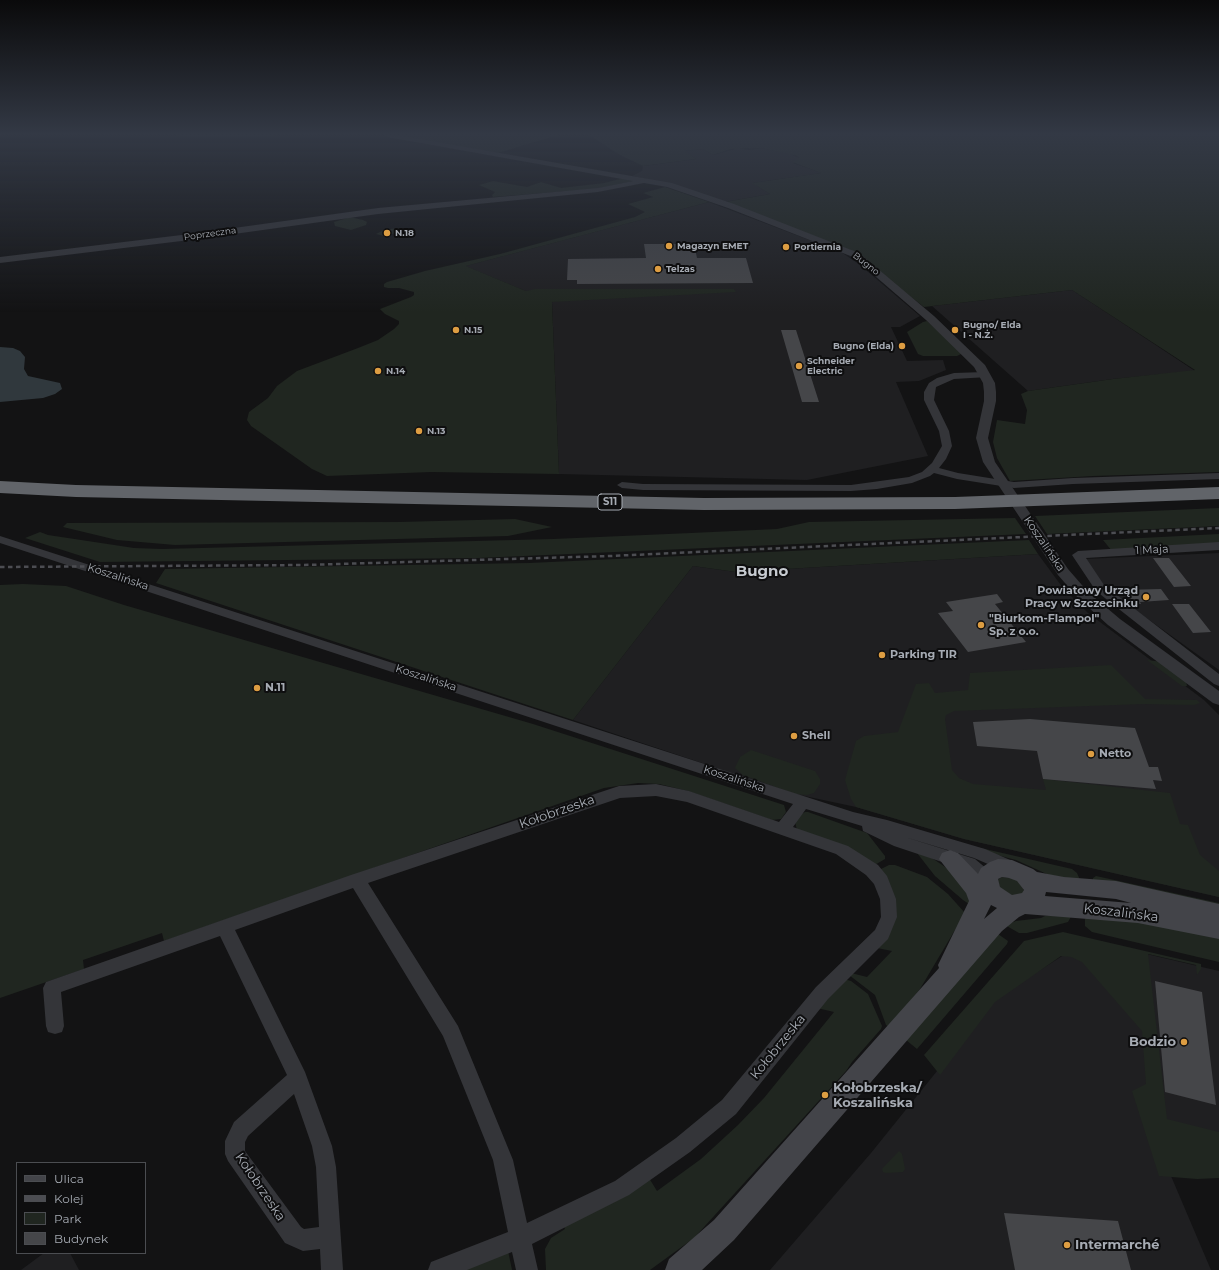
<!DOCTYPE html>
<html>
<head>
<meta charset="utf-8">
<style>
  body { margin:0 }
  #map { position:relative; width:1219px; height:1270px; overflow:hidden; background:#131314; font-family:Montserrat,sans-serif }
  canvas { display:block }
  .legend { position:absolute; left:16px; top:1162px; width:130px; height:92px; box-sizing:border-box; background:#0e0e0f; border:1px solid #4b4d51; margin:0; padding:5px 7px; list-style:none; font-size:12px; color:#a6abb3 }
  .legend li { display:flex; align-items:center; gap:8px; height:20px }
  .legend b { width:20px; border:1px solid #4b4d51 }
</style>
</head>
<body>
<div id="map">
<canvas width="1219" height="1270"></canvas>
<ul class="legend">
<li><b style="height:5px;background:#434449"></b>Ulica</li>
<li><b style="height:5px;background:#4c4d52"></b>Kolej</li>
<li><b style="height:11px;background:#202620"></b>Park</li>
<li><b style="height:11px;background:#454649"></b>Budynek</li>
</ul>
</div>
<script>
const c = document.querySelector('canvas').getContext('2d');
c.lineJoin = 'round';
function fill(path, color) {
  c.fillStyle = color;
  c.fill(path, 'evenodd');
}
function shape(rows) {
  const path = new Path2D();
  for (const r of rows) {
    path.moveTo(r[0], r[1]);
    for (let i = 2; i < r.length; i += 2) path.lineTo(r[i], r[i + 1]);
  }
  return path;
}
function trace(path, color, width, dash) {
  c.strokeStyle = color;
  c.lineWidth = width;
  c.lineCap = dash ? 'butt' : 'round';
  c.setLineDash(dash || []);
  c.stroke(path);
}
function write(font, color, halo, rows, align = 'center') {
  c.font = font + ' Montserrat,sans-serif';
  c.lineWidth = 4;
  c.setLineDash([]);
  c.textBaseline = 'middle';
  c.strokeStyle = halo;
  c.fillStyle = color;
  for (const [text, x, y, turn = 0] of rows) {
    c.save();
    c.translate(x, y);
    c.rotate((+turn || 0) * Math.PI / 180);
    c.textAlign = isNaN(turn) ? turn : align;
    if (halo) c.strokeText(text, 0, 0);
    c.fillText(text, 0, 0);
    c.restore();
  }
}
const built = shape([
  [738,148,749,150,761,148,790,154,800,158,793,163,822,173,753,183,770,194,725,202,671,184,632,176,642,171,643,166,696,159,684,151,703,149,713,155],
  [709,202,841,252,860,265,920,316,900,327,891,327,907,361,943,360,946,370,919,381,896,382,928,456,807,480,559,474,552,302,465,266],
  [1072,290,1118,320,1195,371,1113,379,1028,391,932,306],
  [1219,553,1219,670,1106,589,1084,559],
  [1038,554,1063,588,1088,613,1204,700,1219,715,1219,897,964,839,856,807,795,794,573,720,693,566,736,572],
  [1087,940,1219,971,1219,1142,1171,1176,1211,1270,770,1270,871,1153,995,999],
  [44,1253,70,1253,79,1270,21,1270]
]);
const green = shape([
  [176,135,278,135,254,137,193,137],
  [393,135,558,135,498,153],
  [589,135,1219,135,1219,472,1093,476,1010,481,997,458,993,442,997,420,1025,424,1027,410,1021,394,1028,391,1113,379,1195,370,1072,290,924,307,850,250,725,202,770,194,752,183,821,173,792,162,799,158,797,156,761,148,731,149,713,155,703,149,685,151,696,159,643,166,618,154],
  [624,178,632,178,634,181,595,189,493,197,492,195,495,192,479,185,493,181,527,187,541,182,561,188,604,183],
  [665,187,709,202,466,266,526,291,535,289,734,289,736,292,552,302,559,474,431,472,327,476,312,469,251,426,247,420,249,412,268,398,277,386,297,371,358,348,378,340,394,329,399,324,399,321,385,314,380,309,411,297,414,295,414,292,399,288,388,288,384,287,384,284,387,282,425,271,500,254,635,217,645,212,628,204,653,197,643,193],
  [350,217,363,220,367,222,366,225,351,230,335,226,334,222],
  [397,228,405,231,384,236,376,234,384,230],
  [927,321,963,353,957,356,923,356,918,354,907,332,923,322],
  [1219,508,1219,526,1047,534,1035,516],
  [1015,518,1026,534,478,558,100,562,25,538,40,532,48,535,134,548,162,549,553,539,691,533,777,529,809,522],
  [515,519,552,527,508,536,175,545,117,540,63,527,67,523,399,522],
  [1219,534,1219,545,1112,551,1103,540],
  [1029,540,1038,554,736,572,693,566,573,720,156,583,165,569,529,563],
  [23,584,66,586,124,605,533,724,784,805,786,812,781,819,772,820,688,791,659,784,638,783,604,788,164,941,162,933,83,960,84,969,0,998,0,585],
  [1147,660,1163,662,1186,681,1187,686,1182,686],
  [1111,665,1145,699,1197,700,1200,703,1194,705,1143,704,954,711,946,715,945,719,952,770,959,778,973,784,1046,790,1043,779,1170,793,1180,824,1188,825,1200,855,1219,871,1219,897,964,839,856,807,851,799,845,780,856,741,864,736,898,732,916,684,929,683,935,693,968,690,970,673],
  [751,750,815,771,820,779,820,784,814,793,807,795,795,794,743,775,735,768,740,757],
  [805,812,808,812,867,833,885,856,885,859,873,866,797,830,795,822,800,815],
  [972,846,1072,869,1077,873,1080,880,1049,875,1016,860,970,848],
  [917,853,926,854,960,877,972,906,963,900,935,876],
  [889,865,895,865,927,877,948,894,965,913,920,989,889,1027,886,1025,875,995,849,975,851,973,867,977,892,951,877,948,887,936,877,871],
  [1096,876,1219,903,1219,908,1093,880,1093,878],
  [1002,877,1020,879,1024,891,1023,894,1016,898,1000,888,997,880],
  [1072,915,1068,922,1027,933,1019,933,1005,925,1016,921,1041,918,1045,916],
  [1085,915,1105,916,1219,936,1219,962,1092,932,1085,926],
  [1063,932,1201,964,1201,969,1197,975,1196,965,1148,954,1167,1119,1219,1132,1219,1178,1197,1179,1159,1176,1132,1091,1146,1084,1142,1031,1082,962,1071,957,1061,956,995,1002,940,1075,924,1055,1024,941],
  [998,934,1008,941,1007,944,917,1049,906,1040],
  [844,979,851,981,868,994,882,1026,881,1029,852,1062,846,1071,694,1238,650,1270,546,1270,545,1249,551,1238,565,1229,563,1223,649,1178,657,1191,701,1159,738,1125,764,1098,834,1012,817,1008],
  [899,1151,902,1154,905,1169,903,1172,886,1173,883,1172,882,1169],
  [508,1251,512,1270,465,1270]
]);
const water = shape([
  [0,347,13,348,20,351,25,357,24,369,28,376,60,383,62,389,55,394,43,398,0,402]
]);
const building = shape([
  [644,244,694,244,697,258,746,258,753,283,577,284,577,280,567,280,568,259,646,258],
  [781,330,796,330,819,402,802,402],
  [1153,558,1169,558,1191,586,1174,587],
  [1161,589,1169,600,1140,602,1141,604,1131,604,1121,590],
  [997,594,1003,602,995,604,1026,642,968,652,938,613,953,611,946,602],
  [1172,604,1189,604,1211,632,1193,633],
  [1030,719,1135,728,1149,767,1158,767,1162,781,1153,780,1156,789,1043,779,1037,751,977,746,973,722],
  [1155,981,1202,992,1216,1105,1165,1092],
  [1004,1213,1118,1221,1131,1270,1015,1270]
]);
const minor = shape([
  [985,372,988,373,988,377,954,379,936,387,934,400,949,431,952,446,946,459,939,468,958,473,1014,482,1073,478,1219,473,1219,479,1073,484,1014,488,957,479,934,473,930,476,912,483,877,489,851,491,643,490,622,488,617,485,622,482,643,484,851,485,909,477,922,472,932,463,942,446,939,431,924,400,924,392,929,383,937,378,954,373,985,372],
  [0,536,853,812,887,820,985,849,1017,863,1019,868,1017,873,1011,874,974,858,905,837,975,859,993,874,995,879,993,884,987,886,981,884,963,869,894,846,863,831,862,826,806,809,793,827,848,846,878,865,887,876,896,899,897,917,888,939,828,999,736,1114,690,1152,629,1195,532,1244,538,1270,516,1270,512,1252,467,1270,428,1270,431,1262,508,1232,493,1160,443,1036,353,888,235,930,305,1072,332,1146,336,1167,343,1270,321,1270,320,1249,303,1251,285,1243,228,1161,225,1154,225,1141,234,1122,287,1075,220,936,61,992,64,1026,62,1032,55,1034,48,1032,46,1026,43,988,46,982,351,875,619,786,656,784,689,791,779,822,793,804,0,543,0,536],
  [656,796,687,802,836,854,866,875,874,884,880,899,881,917,875,930,816,987,722,1100,676,1138,615,1181,527,1223,513,1160,458,1026,368,883,620,798,656,796],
  [294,1094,312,1146,316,1167,319,1227,304,1229,301,1227,245,1151,245,1142,248,1136,294,1094],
  [1219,542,1219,550,1086,558,1104,585,1219,674,1219,686,1214,684,1096,591,1072,555,1078,551,1219,542]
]);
const tertiary = shape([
  [384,135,397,135,672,183,734,204,859,253,934,316,985,365,995,383,996,392,996,401,988,438,995,462,1068,569,1088,592,1120,619,1219,691,1219,705,1213,703,1108,625,1078,598,1058,575,983,462,976,438,984,401,984,392,983,383,974,367,926,320,853,257,728,208,667,187,644,183,598,192,378,214,198,239,0,263,0,257,198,233,378,208,598,188,633,181,387,137,384,135]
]);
const secondary = shape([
  [950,850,958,853,978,874,981,868,990,862,998,859,1012,860,1033,869,1037,872,1064,877,1116,881,1219,904,1219,939,1138,923,1025,914,1019,917,1002,931,734,1240,702,1270,665,1270,669,1259,714,1220,939,968,938,965,969,901,966,893,939,859,942,853,950,850],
  [1002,877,1009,878,1017,881,1024,890,1022,893,1012,895,1000,887,998,879,1002,877],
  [1046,892,1116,899,1131,903,1045,896,1046,892],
  [991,905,997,908,984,919,991,905]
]);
const motorway = shape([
  [0,481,76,485,704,498,955,497,1219,487,1219,499,955,509,704,510,76,497,0,493,0,481]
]);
const rail = shape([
  [0,567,304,565,610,556,1219,528]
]);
const markers = [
  [387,233,4,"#dd9d42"],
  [669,246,4,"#dd9d42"],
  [786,247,4,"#dd9d42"],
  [658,269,4,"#dd9d42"],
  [456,330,4,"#dd9d42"],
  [955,330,4,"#dd9d42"],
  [902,346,4,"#dd9d42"],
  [799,366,4,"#dd9d42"],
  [378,371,4,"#dd9d42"],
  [419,431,4,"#dd9d42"],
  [1146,597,4,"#dd9d42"],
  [981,625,4,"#dd9d42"],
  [882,655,4,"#dd9d42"],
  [257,688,4,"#dd9d42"],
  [794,736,4,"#dd9d42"],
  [1091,754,4,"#dd9d42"],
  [1184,1042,4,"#dd9d42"],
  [825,1095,4,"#dd9d42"],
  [1067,1245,4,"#dd9d42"]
];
const farPoinames = [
  ["N.18",395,233],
  ["Magazyn EMET",677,246],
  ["Portiernia",794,247],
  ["Telzas",666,269],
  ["Bugno/ Elda",963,325],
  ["I - N.Ż.",963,335],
  ["N.15",464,330],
  ["Bugno (Elda)",894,346,"right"],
  ["Schneider",807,361],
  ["Electric",807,371],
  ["N.14",386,371],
  ["N.13",427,431]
];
const farStreetnames = [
  ["Poprzeczna",210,234,-8],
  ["Bugno",866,264,38]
];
const shields = [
  [610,502,24]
];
const shieldNames = [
  ["S11",610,502]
];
const streetNames = [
  ["Koszalińska",1044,544,56],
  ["1 Maja",1152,550,-3],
  ["Koszalińska",118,577,18],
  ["Koszalińska",426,678,18],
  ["Koszalińska",734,779,18]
];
const poiNames = [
  ["Powiatowy Urząd",1138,591,"right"],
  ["Pracy w Szczecinku",1138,604,"right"],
  ["\"Biurkom-Flampol\"",989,619],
  ["Sp. z o.o.",989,632],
  ["Parking TIR",890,655],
  ["N.11",265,688],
  ["Shell",802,736],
  ["Netto",1099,754]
];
const nearStreetnames = [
  ["Kołobrzeska",557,812,-19],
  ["Koszalińska",1121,913,7],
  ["Kołobrzeska",778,1047,-51],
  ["Kołobrzeska",260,1187,56]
];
const nearPoinames = [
  ["Bodzio",1176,1042,"right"],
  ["Kołobrzeska/",833,1088],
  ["Koszalińska",833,1103],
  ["Intermarché",1075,1245]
];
const districtNames = [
  ["Bugno",762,572]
];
fill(built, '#1f1f21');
fill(green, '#202620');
fill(water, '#30383d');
fill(building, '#454649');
fill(minor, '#343539');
fill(tertiary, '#343539');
fill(secondary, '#434449');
fill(motorway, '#616469');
trace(rail, '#4c4d52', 2.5, [4.5, 3.5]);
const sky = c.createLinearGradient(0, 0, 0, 312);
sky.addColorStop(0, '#0a0a0b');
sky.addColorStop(0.43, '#333945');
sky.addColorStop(1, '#33394500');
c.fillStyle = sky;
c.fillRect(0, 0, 1219, 312);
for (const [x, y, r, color] of markers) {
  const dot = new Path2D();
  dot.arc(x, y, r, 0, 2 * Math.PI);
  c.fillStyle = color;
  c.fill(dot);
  trace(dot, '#0e0e0f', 1.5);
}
write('bold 9px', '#a6abb3', '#0e0e0f', farPoinames, 'left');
write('9px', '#a6abb3', '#0e0e0f', farStreetnames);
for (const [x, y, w] of shields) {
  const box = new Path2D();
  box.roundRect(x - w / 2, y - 8, w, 16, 3);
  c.fillStyle = '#0e0e0f';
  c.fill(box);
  trace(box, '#a6abb3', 1);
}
write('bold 10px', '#a6abb3', null, shieldNames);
write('11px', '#a6abb3', '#0e0e0f', streetNames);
write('bold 11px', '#a6abb3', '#0e0e0f', poiNames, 'left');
write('13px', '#a6abb3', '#0e0e0f', nearStreetnames);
write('bold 13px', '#a6abb3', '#0e0e0f', nearPoinames, 'left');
write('bold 15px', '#c6cad0', '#0e0e0f', districtNames);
</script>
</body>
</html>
